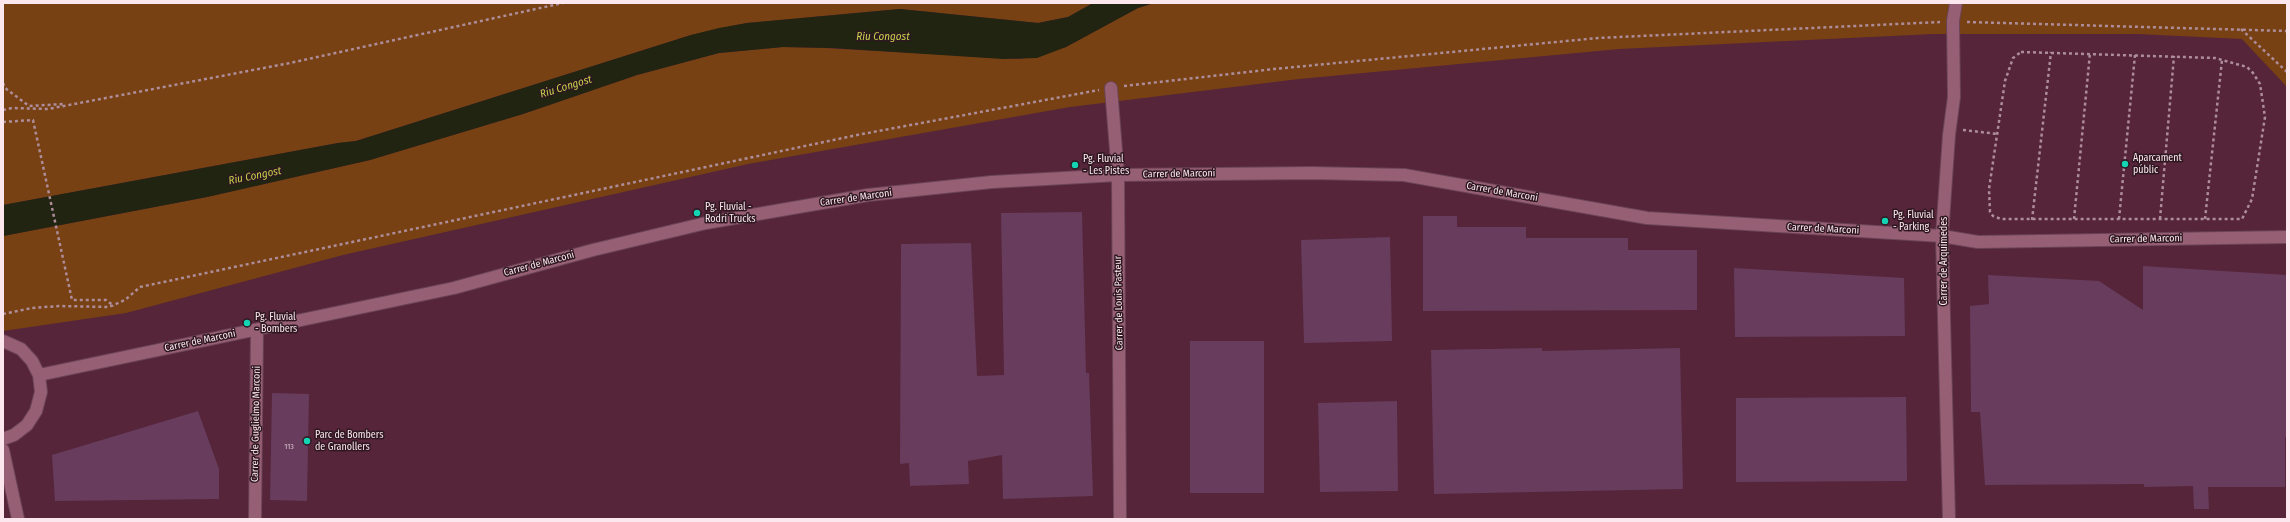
<!DOCTYPE html>
<html>
<head>
<meta charset="utf-8">
<style>
  body { margin:0 }
  #map { position:relative; width:2290px; height:522px; overflow:hidden; background:#56253a; font-family:"Fira Sans Condensed",sans-serif }
  canvas { display:block }
  .frame { position:absolute; inset:0; border:4px solid #fbe7ed; pointer-events:none }
</style>
</head>
<body>
<div id="map">
<canvas width="2290" height="522"></canvas>
<div class="frame"></div>
</div>
<script>
const c = document.querySelector('canvas').getContext('2d');
c.lineJoin = 'round';
function fill(path, color) {
  c.fillStyle = color;
  c.fill(path, 'evenodd');
}
function shape(rows) {
  const path = new Path2D();
  for (const r of rows) {
    path.moveTo(r[0], r[1]);
    for (let i = 2; i < r.length; i += 2) path.lineTo(r[i], r[i + 1]);
  }
  return path;
}
function trace(path, color, width, dash) {
  c.strokeStyle = color;
  c.lineWidth = width;
  c.lineCap = dash ? 'butt' : 'round';
  c.setLineDash(dash || []);
  c.stroke(path);
}
function write(font, color, halo, rows, align = 'center') {
  c.font = font + ' "Fira Sans Condensed",sans-serif';
  c.lineWidth = 3;
  c.setLineDash([]);
  c.textBaseline = 'middle';
  c.strokeStyle = halo;
  c.fillStyle = color;
  for (const [text, x, y, turn = 0] of rows) {
    c.save();
    c.translate(x, y);
    c.rotate((+turn || 0) * Math.PI / 180);
    c.textAlign = isNaN(turn) ? turn : align;
    if (halo) c.strokeText(text, 0, 0);
    c.fillText(text, 0, 0);
    c.restore();
  }
}
const green = shape([
  [3,3,1093,3,1068,17,1038,23,900,9,747,23,691,35,356,141,338,143,3,205],
  [1154,3,2287,3,2287,87,2242,39,2138,34,1933,34,1619,49,1299,79,1070,107,748,164,343,255,126,313,3,331,3,236,207,197,370,160,523,114,637,75,719,53,783,47,824,48,1021,59,1066,47,1138,8]
]);
const water = shape([
  [1093,3,1154,3,1138,8,1066,47,1037,58,1003,59,832,48,783,47,719,53,637,75,523,114,370,160,207,197,3,236,3,205,338,143,356,141,691,35,719,28,747,23,900,9,1038,23,1068,17]
]);
const building = shape([
  [1082,212,1086,373,1089,373,1093,496,1003,499,1002,455,968,461,969,484,910,486,909,463,900,464,901,244,971,243,977,376,1004,375,1001,213],
  [1423,216,1457,216,1457,227,1526,227,1526,238,1628,238,1628,250,1697,250,1697,310,1423,311],
  [1390,237,1392,341,1304,343,1301,240],
  [2143,266,2287,275,2287,437,2285,437,2285,487,2208,487,2209,509,2194,509,2193,486,2144,487,2144,484,1985,485,1980,412,1971,412,1970,306,1989,304,1988,275,2099,281,2143,310],
  [1734,268,1904,278,1905,336,1735,337],
  [1190,341,1264,341,1264,493,1190,493],
  [1542,348,1542,351,1680,348,1683,489,1434,494,1431,350],
  [272,393,309,394,307,501,270,500],
  [1906,397,1907,481,1736,482,1736,398],
  [1397,401,1398,491,1320,492,1318,403],
  [198,411,219,469,219,499,55,501,52,455]
]);
const path = shape([
  [1967,22,2287,31],
  [2241,29,2287,72],
  [2021,52,2215,58,2247,67,2253,73,2260,84,2265,117,2252,199,2242,219,2001,219,1993,216,1990,212,1989,189,2005,81,2013,58,2021,52],
  [3,83,5,88,29,106,63,104],
  [1124,86,1274,69,1598,38,1940,22],
  [3,110,12,108,48,109,290,63,563,3],
  [3,122,33,120,72,300,106,300,114,306],
  [1963,130,1998,134],
  [2074,219,2090,53],
  [2119,219,2135,55],
  [2160,219,2174,56],
  [2205,219,2222,60],
  [2032,220,2051,52],
  [3,314,32,308,59,306,109,307,125,300,140,287,857,135,1099,90]
]);
const minor = shape([
  [1111,88,1118,175,1120,519],
  [3,341,21,349,32,361,39,375,41,392,36,411,27,425,14,435,3,439],
  [39,375,454,288,593,250,706,223,868,195,992,182,1118,175,1311,173,1404,175,1647,218,1942,236,1978,242,2287,237],
  [3,450,18,519],
  [255,519,257,330],
  [1949,519,1942,236,1949,135,1954,97,1953,21,1956,3]
]);
const markers = [
  [2125,164,4,"#13d5b4"],
  [1075,165,4,"#13d5b4"],
  [697,213,4,"#13d5b4"],
  [1885,221,4,"#13d5b4"],
  [247,323,4,"#13d5b4"],
  [307,441,4,"#13d5b4"]
];
const numberNames = [
  ["113",289,447]
];
const poiNames = [
  ["Aparcament",2133,158],
  ["públic",2133,170],
  ["Pg. Fluvial",1083,159],
  ["- Les Pistes",1083,171],
  ["Pg. Fluvial -",705,207],
  ["Rodri Trucks",705,219],
  ["Pg. Fluvial",1893,215],
  ["- Parking",1893,227],
  ["Pg. Fluvial",255,317],
  ["- Bombers",255,329],
  ["Parc de Bombers",315,435],
  ["de Granollers",315,447]
];
const streetNames = [
  ["Carrer de Marconi",1179,174,-1],
  ["Carrer de Marconi",1502,192,10],
  ["Carrer de Marconi",856,198,-8],
  ["Carrer de Marconi",1823,229,3],
  ["Carrer de Marconi",2146,239,-1],
  ["Carrer de Arquimedes",1944,261,-90],
  ["Carrer de Marconi",539,264,-15],
  ["Carrer de Louis Pasteur",1119,303,-91],
  ["Carrer de Marconi",200,341,-12],
  ["Carrer de Guglielmo Marconi",256,424,-89]
];
const waterNames = [
  ["Riu Congost",883,37],
  ["Riu Congost",566,87,-17],
  ["Riu Congost",255,176,-11]
];
fill(green, '#784113');
fill(water, '#212411');
fill(building, '#673c5d');
trace(minor, '#6b4456', 14);
trace(path, '#ae8d9a', 2.5, [3, 3]);
trace(minor, '#975f74', 12);
for (const [x, y, r, color] of markers) {
  const dot = new Path2D();
  dot.arc(x, y, r, 0, 2 * Math.PI);
  c.fillStyle = color;
  c.fill(dot);
  trace(dot, '#2e1720', 1.5);
}
write('8px', '#d6bcc9', null, numberNames);
write('10px', '#fbe7ed', '#2e1720', poiNames, 'left');
write('10px', '#fbe7ed', '#2e1720', streetNames);
write('italic 11px', '#c3d34a', '#2e1720', waterNames);
</script>
</body>
</html>
